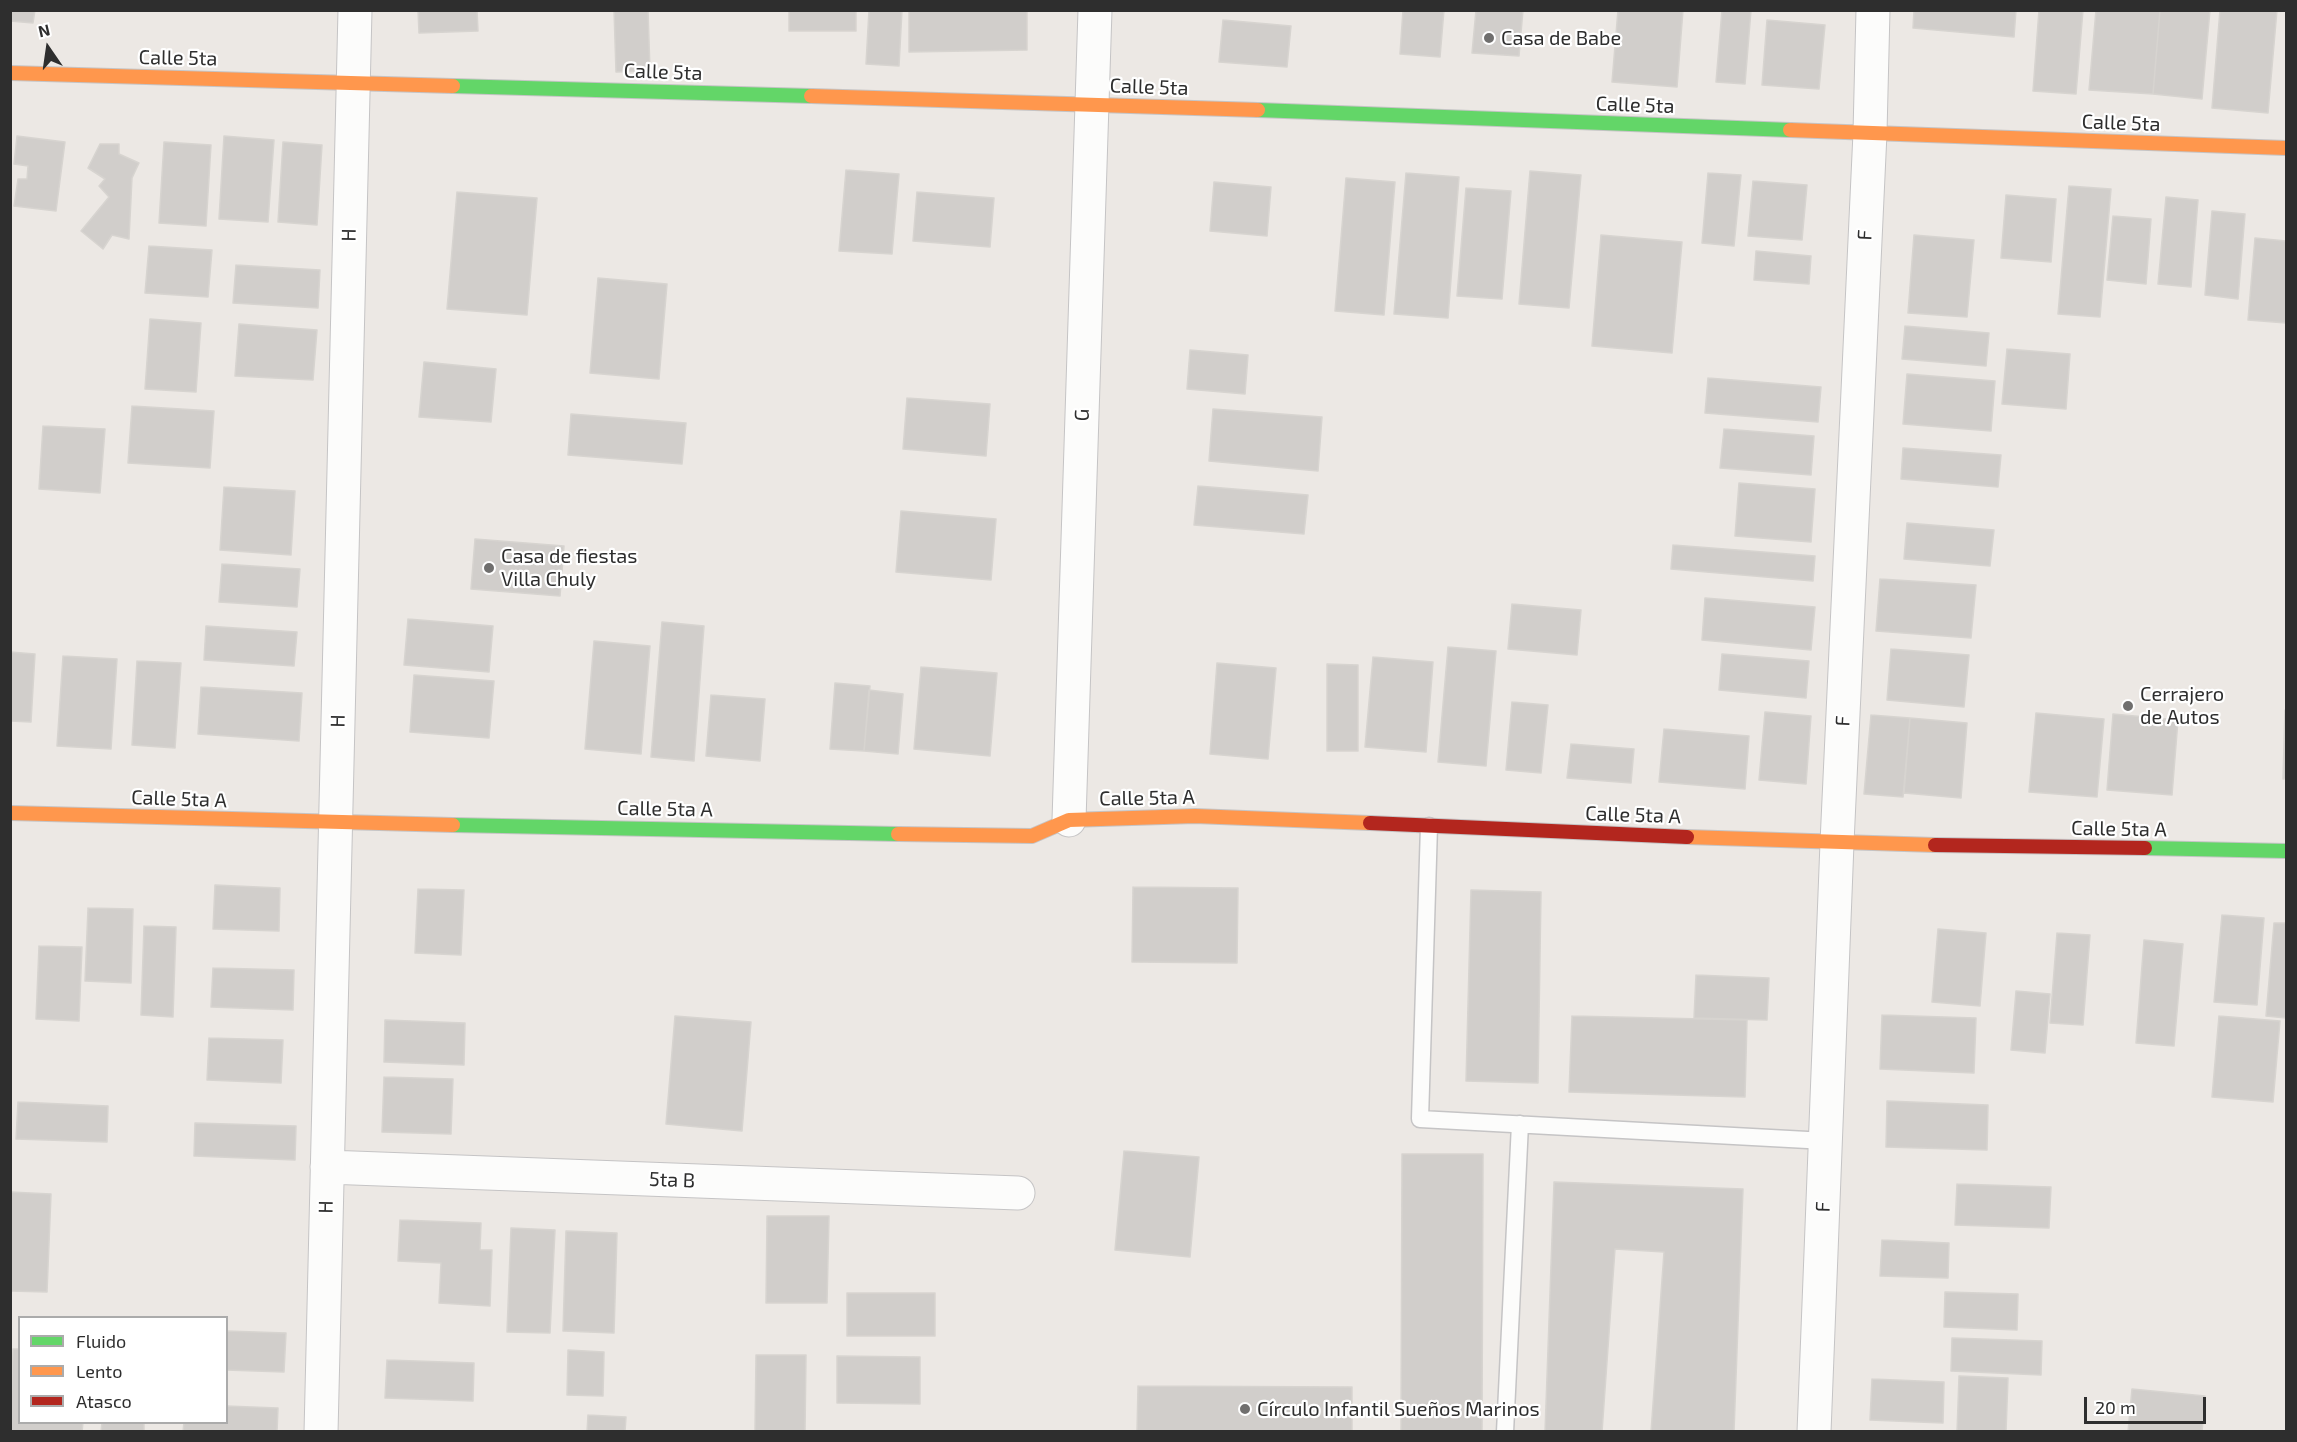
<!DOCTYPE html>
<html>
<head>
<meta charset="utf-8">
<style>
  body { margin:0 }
  #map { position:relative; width:2297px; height:1442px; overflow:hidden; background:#ece8e4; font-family:"Exo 2",sans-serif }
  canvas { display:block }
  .frame { position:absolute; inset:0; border:12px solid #2e2e2e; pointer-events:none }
  .legend { position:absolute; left:18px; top:1316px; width:210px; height:108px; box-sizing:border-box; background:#fff; border:2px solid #ababab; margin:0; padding:8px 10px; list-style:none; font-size:18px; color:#2e2e2e }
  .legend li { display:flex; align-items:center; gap:12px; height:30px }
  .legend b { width:30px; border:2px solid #ababab }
  .north { position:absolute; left:18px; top:18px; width:60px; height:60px; -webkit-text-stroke:4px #fff; paint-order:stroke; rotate:347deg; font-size:16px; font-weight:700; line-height:24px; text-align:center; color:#2e2e2e }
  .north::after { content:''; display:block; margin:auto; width:21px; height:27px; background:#2e2e2e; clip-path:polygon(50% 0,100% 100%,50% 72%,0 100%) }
  .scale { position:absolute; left:2084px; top:1397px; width:122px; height:27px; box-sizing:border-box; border:3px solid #2e2e2e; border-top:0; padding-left:8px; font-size:18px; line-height:21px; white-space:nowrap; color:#2e2e2e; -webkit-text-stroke:4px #fff; paint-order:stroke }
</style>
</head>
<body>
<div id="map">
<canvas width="2297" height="1442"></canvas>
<div class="frame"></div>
<ul class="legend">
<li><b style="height:8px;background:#63d668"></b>Fluido</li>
<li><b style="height:8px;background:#ff974d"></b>Lento</li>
<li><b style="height:8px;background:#b3261e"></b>Atasco</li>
</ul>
<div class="north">N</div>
<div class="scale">20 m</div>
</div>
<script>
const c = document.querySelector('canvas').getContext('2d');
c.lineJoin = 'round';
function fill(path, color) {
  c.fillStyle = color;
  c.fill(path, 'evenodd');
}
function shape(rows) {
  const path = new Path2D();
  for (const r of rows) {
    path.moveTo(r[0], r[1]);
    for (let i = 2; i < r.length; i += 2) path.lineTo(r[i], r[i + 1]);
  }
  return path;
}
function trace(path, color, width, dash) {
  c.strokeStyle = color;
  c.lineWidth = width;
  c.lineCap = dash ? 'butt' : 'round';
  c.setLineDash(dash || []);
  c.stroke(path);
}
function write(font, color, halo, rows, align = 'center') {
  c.font = font + ' "Exo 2",sans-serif';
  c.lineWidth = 4.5;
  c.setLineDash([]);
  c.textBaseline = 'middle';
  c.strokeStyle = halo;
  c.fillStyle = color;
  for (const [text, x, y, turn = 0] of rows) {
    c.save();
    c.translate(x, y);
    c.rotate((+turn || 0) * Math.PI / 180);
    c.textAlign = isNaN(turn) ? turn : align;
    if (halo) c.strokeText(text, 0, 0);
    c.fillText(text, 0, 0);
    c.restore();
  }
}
const building = shape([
  [10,10,35,10,33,23,10,21,10,10],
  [418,10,477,10,478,31,419,33,418,10],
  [614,10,648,10,650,71,616,72,614,10],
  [789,10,856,10,856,31,789,31,789,10],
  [869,10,902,10,899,66,866,64,869,10],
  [909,10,1027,10,1027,50,909,52,909,10],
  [1403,10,1444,10,1440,57,1400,54,1403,10],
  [1476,10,1523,10,1519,56,1472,53,1476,10],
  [1618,10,1683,10,1677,87,1612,82,1618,10],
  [1722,10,1751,10,1745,84,1716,82,1722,10],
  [1914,10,2016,10,2014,37,1913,28,1914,10],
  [2039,10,2083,10,2076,94,2033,91,2039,10],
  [2096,10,2160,10,2153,94,2089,90,2096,10],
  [2160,10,2210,10,2202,99,2153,94,2160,10],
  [2220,10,2277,10,2268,113,2212,108,2220,10],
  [1223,20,1291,26,1287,67,1219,62,1223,20],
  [1767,20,1825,25,1819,89,1762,85,1767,20],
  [17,136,65,142,56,211,14,206,18,179,27,179,28,166,14,164,17,136],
  [224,136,274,140,268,222,219,219,224,136],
  [164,142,211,145,206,226,159,223,164,142],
  [283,142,322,145,317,225,278,222,283,142],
  [100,144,119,144,119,154,139,163,132,178,129,239,112,235,103,249,81,231,109,197,99,186,105,179,88,168,100,144],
  [846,170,899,174,892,254,839,251,846,170],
  [1530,171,1581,175,1569,308,1519,304,1530,171],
  [1406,173,1459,177,1448,318,1394,314,1406,173],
  [1708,173,1741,175,1734,246,1702,243,1708,173],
  [1346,178,1395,182,1384,315,1335,311,1346,178],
  [1753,181,1807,185,1802,240,1748,236,1753,181],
  [1214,182,1271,187,1267,236,1210,231,1214,182],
  [2069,186,2111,189,2100,317,2058,314,2069,186],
  [1466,188,1511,191,1502,299,1457,296,1466,188],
  [457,192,537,198,527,315,447,309,457,192],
  [917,192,994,198,990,247,913,241,917,192],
  [2006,195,2056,199,2051,262,2001,258,2006,195],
  [2166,197,2198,200,2191,287,2158,284,2166,197],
  [2212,211,2245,214,2238,299,2205,295,2212,211],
  [2113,216,2151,219,2146,284,2107,280,2113,216],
  [1601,235,1682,242,1672,353,1592,346,1601,235],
  [1914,235,1974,240,1967,317,1908,313,1914,235],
  [2255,238,2286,241,2286,323,2248,320,2255,238],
  [149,246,212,250,208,297,145,293,149,246],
  [1756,251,1811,256,1809,284,1754,280,1756,251],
  [236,265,320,270,318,308,233,303,236,265],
  [598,278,667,284,659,379,590,373,598,278],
  [150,319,201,323,196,392,145,389,150,319],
  [239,324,317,330,313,380,235,376,239,324],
  [1905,326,1989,333,1986,366,1902,359,1905,326],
  [2007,349,2070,354,2066,409,2002,404,2007,349],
  [1190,350,1248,355,1245,394,1187,389,1190,350],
  [424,362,496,369,491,422,419,417,424,362],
  [1907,374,1995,381,1991,431,1903,424,1907,374],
  [1708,378,1821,387,1818,422,1705,413,1708,378],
  [907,398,990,404,986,456,903,449,907,398],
  [132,406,214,411,210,468,128,463,132,406],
  [1213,409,1322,417,1318,471,1209,461,1213,409],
  [571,414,686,423,682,464,568,455,571,414],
  [43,426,105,429,100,493,39,489,43,426],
  [1724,429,1814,436,1811,475,1720,468,1724,429],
  [1903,448,2001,455,1998,487,1901,479,1903,448],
  [1739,483,1815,489,1811,542,1735,536,1739,483],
  [1198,486,1308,495,1304,534,1194,525,1198,486],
  [224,487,295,491,291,555,220,550,224,487],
  [901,511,996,519,991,580,896,572,901,511],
  [1907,523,1994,530,1990,566,1904,559,1907,523],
  [475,539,564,546,560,596,471,589,475,539],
  [1673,545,1815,556,1813,581,1671,569,1673,545],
  [222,564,300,569,297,607,219,602,222,564],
  [1880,579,1976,585,1971,638,1876,631,1880,579],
  [1705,598,1815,607,1811,650,1702,640,1705,598],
  [1512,604,1581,610,1577,655,1508,649,1512,604],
  [408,619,493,626,489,672,404,665,408,619],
  [662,622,704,626,694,761,651,757,662,622],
  [206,626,297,632,294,666,204,660,206,626],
  [594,641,650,646,641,754,585,749,594,641],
  [1448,647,1496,651,1486,766,1438,762,1448,647],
  [1891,649,1969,655,1964,707,1887,700,1891,649],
  [10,652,35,654,31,722,10,721,10,652],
  [1722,654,1809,661,1806,698,1719,690,1722,654],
  [63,656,117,659,111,749,57,746,63,656],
  [1373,657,1433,662,1426,752,1365,747,1373,657],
  [137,661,181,663,175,748,132,745,137,661],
  [1217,663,1276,668,1268,759,1210,754,1217,663],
  [1327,664,1358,665,1358,751,1327,751,1327,664],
  [921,667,997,673,990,756,914,749,921,667],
  [414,675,494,681,489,738,410,732,414,675],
  [835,683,870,686,864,751,830,749,835,683],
  [201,687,302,693,299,741,198,734,201,687],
  [869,690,903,694,898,754,864,751,869,690],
  [711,695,765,699,760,761,706,756,711,695],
  [1512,702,1548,705,1541,773,1506,770,1512,702],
  [2285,710,2286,710,2286,779,2283,779,2285,710],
  [1765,712,1811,716,1806,784,1759,780,1765,712],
  [2036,713,2104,719,2097,797,2029,792,2036,713],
  [2113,714,2178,720,2172,795,2107,790,2113,714],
  [1871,715,1910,718,1903,797,1864,794,1871,715],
  [1910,718,1967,723,1961,798,1904,793,1910,718],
  [1664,729,1749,736,1745,789,1659,782,1664,729],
  [1571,744,1634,749,1631,783,1567,778,1571,744],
  [215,885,280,888,279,931,213,929,215,885],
  [1133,887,1238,888,1237,963,1132,962,1133,887],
  [418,889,464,890,461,955,415,953,418,889],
  [1471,890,1541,892,1538,1083,1466,1081,1471,890],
  [88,908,133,909,131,983,85,981,88,908],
  [2222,915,2264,918,2257,1005,2214,1002,2222,915],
  [2274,923,2286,923,2286,1018,2266,1016,2274,923],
  [144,926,176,927,173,1017,141,1015,144,926],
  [1938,929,1986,933,1980,1006,1932,1002,1938,929],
  [2057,933,2090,935,2083,1025,2050,1023,2057,933],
  [2144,940,2183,944,2174,1046,2136,1043,2144,940],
  [39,946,82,947,79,1021,36,1019,39,946],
  [213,968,294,970,293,1010,211,1007,213,968],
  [1696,975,1769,978,1767,1020,1694,1018,1696,975],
  [2016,991,2050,994,2045,1053,2011,1050,2016,991],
  [1882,1015,1976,1018,1974,1073,1880,1069,1882,1015],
  [675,1016,751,1022,742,1131,666,1124,675,1016],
  [1572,1016,1747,1020,1745,1097,1569,1092,1572,1016],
  [2219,1016,2280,1021,2273,1102,2212,1097,2219,1016],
  [385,1020,465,1023,464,1065,384,1062,385,1020],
  [209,1038,283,1040,281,1083,207,1080,209,1038],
  [384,1077,453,1079,451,1134,382,1132,384,1077],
  [1887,1101,1988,1105,1987,1150,1886,1147,1887,1101],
  [18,1102,108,1106,107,1142,16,1139,18,1102],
  [195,1123,296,1126,295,1160,194,1156,195,1123],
  [1124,1151,1199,1157,1190,1257,1115,1250,1124,1151],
  [1402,1154,1483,1154,1482,1432,1401,1432,1402,1154],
  [1554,1182,1743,1189,1734,1432,1651,1432,1664,1252,1615,1249,1602,1432,1545,1432,1554,1182],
  [1957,1184,2051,1187,2049,1228,1955,1225,1957,1184],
  [10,1192,51,1194,47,1292,10,1291,10,1192],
  [767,1216,829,1216,827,1303,766,1303,767,1216],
  [400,1220,481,1223,480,1250,492,1250,490,1306,439,1303,441,1263,398,1261,400,1220],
  [511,1228,555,1230,550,1333,507,1332,511,1228],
  [566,1231,617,1233,614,1333,563,1331,566,1231],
  [1882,1240,1949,1243,1948,1278,1880,1276,1882,1240],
  [1945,1292,2018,1294,2017,1330,1944,1327,1945,1292],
  [847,1293,935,1293,935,1336,847,1336,847,1293],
  [226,1331,286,1333,284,1372,226,1370,226,1331],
  [1952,1338,2042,1341,2041,1375,1951,1371,1952,1338],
  [13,1349,20,1349,20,1422,83,1422,82,1432,10,1432,13,1349],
  [568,1350,604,1352,603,1396,567,1395,568,1350],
  [756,1355,806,1355,805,1432,755,1432,756,1355],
  [837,1356,920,1357,920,1404,837,1403,837,1356],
  [387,1360,474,1363,473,1401,385,1398,387,1360],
  [1959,1376,2008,1378,2006,1432,1957,1432,1959,1376],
  [1872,1379,1944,1382,1943,1423,1870,1420,1872,1379],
  [1138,1386,1352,1387,1352,1432,1137,1432,1138,1386],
  [2132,1389,2205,1396,2202,1432,2128,1432,2132,1389],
  [226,1406,278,1408,277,1432,183,1432,184,1422,226,1422,226,1406],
  [588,1415,626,1417,625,1432,587,1432,588,1415],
  [102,1422,144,1422,144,1432,101,1432,102,1422]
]);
const lane = shape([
  [1429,826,1420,1119,1826,1141],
  [1505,1432,1520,1124]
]);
const street = shape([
  [1069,820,1095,10],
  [327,1167,1018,1193],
  [321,1432,355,10],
  [1814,1432,1837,843,1870,133,1873,10]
]);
const fast = shape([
  [453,86,811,96],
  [1258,110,1790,130],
  [453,825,898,834],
  [2145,848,2286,851]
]);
const slow = shape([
  [10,73,453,86],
  [811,96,1258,110],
  [1790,130,2286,148],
  [10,813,453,825],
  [898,834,1032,836,1069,820,1195,816,1370,823],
  [1687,837,1935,845]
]);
const jam = shape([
  [1370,823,1687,837],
  [1935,845,2145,848]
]);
const markers = [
  [1489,38,6,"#706f6e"],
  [489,568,6,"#706f6e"],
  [2128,706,6,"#706f6e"],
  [1245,1409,6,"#706f6e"]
];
const poiNames = [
  ["Casa de Babe",1501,38],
  ["Casa de fiestas",501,556],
  ["Villa Chuly",501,579],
  ["Cerrajero",2140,694],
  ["de Autos",2140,717],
  ["Círculo Infantil Sueños Marinos",1257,1409]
];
const streetNames = [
  ["Calle 5ta",178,58,1],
  ["Calle 5ta",663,72,2],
  ["Calle 5ta",1149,87,2],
  ["Calle 5ta",1635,105,2],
  ["Calle 5ta",2121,123,2],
  ["H",349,235,-89],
  ["F",1865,235,-87],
  ["G",1082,415,-88],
  ["H",338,721,-89],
  ["F",1843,721,-87],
  ["Calle 5ta A",1147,798,-1],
  ["Calle 5ta A",179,799,2],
  ["Calle 5ta A",665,809,1],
  ["Calle 5ta A",1633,815,2],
  ["Calle 5ta A",2119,829,1],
  ["5ta B",672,1180,2],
  ["H",326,1207,-89],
  ["F",1823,1207,-88]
];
fill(building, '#d1cecb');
trace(building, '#d7d4d0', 1.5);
trace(lane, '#c5c4c5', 19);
trace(street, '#c5c4c5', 35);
trace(fast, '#c5c4c5', 16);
trace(slow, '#c5c4c5', 16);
trace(jam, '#c5c4c5', 16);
trace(lane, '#fcfcfb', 16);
trace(street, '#fcfcfb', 33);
trace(fast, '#63d668', 14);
trace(slow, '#ff974d', 14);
trace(jam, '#b3261e', 14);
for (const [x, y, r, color] of markers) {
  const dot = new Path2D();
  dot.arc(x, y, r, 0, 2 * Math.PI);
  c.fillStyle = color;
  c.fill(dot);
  trace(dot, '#fff', 2);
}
write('20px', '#2e2e2e', '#fff', poiNames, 'left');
write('20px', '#2e2e2e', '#fff', streetNames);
</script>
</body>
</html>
